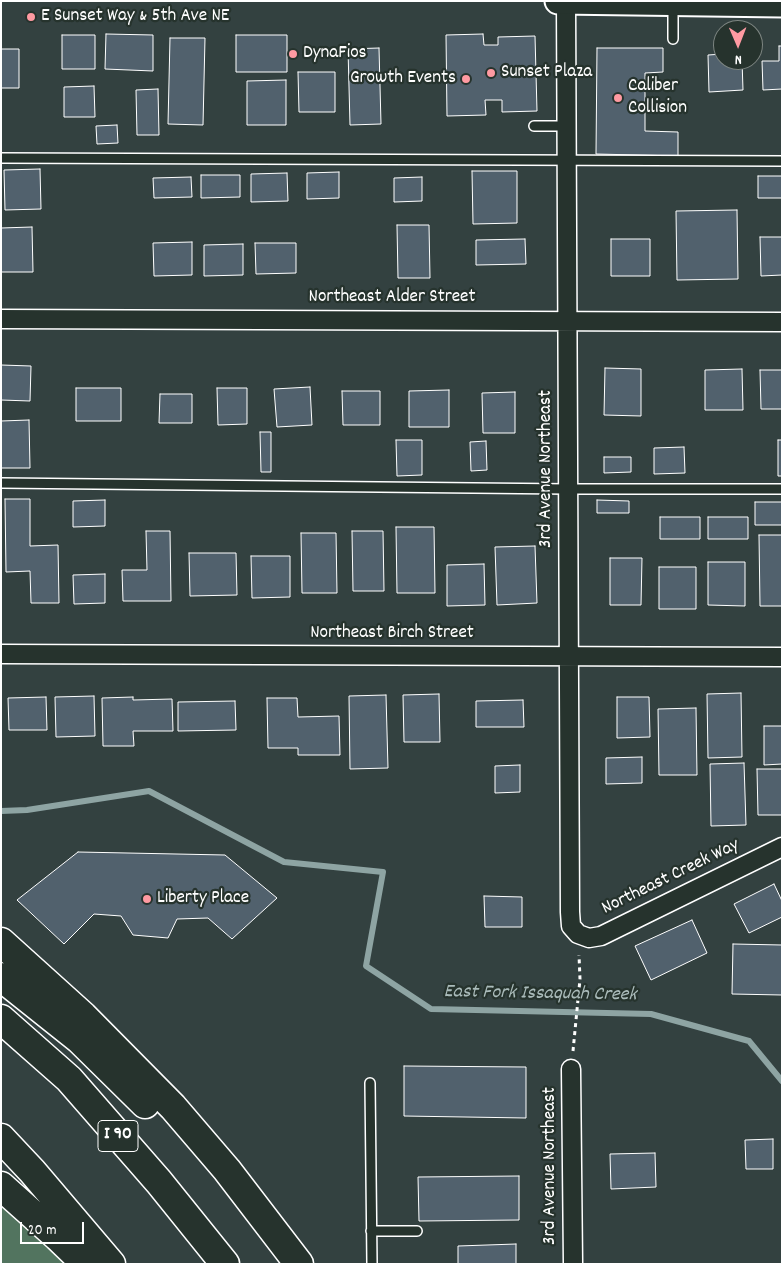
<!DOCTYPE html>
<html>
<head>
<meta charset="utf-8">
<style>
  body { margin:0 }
  #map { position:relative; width:783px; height:1265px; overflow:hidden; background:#334140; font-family:Dekko,sans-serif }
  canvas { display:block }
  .frame { position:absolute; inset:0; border:2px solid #fff; pointer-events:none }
  .north { position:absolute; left:713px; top:20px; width:50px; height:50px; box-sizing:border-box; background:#26332d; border:1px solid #7d8581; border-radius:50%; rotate:179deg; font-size:14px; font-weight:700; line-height:20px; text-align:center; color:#fff }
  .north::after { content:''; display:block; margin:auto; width:18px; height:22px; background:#ff9aa2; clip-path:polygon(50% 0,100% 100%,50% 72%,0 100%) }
  .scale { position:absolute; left:20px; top:1222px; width:64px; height:22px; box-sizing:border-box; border:2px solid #fff; border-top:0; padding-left:6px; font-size:15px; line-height:18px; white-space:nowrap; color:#fff; -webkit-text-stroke:4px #26332d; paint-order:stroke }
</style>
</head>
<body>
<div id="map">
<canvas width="783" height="1265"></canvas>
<div class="frame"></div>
<div class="north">N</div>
<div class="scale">20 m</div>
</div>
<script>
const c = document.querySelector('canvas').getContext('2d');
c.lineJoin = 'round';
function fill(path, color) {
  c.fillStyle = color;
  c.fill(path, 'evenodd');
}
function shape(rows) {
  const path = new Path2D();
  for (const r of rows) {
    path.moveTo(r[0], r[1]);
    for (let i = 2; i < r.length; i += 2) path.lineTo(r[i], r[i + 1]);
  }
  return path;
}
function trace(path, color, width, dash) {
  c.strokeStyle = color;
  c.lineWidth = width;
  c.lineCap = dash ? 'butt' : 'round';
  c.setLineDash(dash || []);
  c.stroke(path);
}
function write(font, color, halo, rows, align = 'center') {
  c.font = font + ' Dekko,sans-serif';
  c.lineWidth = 4.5;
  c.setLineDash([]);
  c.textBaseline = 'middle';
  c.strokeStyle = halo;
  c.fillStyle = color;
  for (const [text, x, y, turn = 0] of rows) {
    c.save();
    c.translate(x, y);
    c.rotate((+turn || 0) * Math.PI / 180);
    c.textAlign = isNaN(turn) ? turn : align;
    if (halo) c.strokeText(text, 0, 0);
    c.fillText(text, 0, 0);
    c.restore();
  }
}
const green = shape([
  [1,1186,86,1264,1,1264]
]);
const stream = shape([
  [1,811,27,810,149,791,284,862,383,872,366,966,431,1009,651,1014,749,1041,782,1081]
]);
const building = shape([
  [106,34,153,35,153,71,105,69,106,34],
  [483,34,484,45,498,45,498,37,535,36,537,111,502,112,502,100,485,100,486,115,447,116,446,35,483,34],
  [62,35,95,35,95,69,62,69,62,35],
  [236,35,287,35,287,72,236,72,236,35],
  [170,38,205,38,203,125,168,124,170,38],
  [779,46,782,46,782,89,763,90,762,61,779,61,779,46],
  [379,48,381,124,350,125,348,49,379,48],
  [597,48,663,48,663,72,645,73,645,131,678,132,678,156,596,154,597,48],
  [1,49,19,49,19,88,1,88,1,49],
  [723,54,723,60,742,60,743,90,709,92,708,55,723,54],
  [298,72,335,72,335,112,299,112,298,72],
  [286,80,286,125,247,125,247,81,286,80],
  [94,86,95,117,64,117,64,87,94,86],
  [158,89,159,135,137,135,136,90,158,89],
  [117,125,118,143,97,144,96,126,117,125],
  [40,169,41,209,5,210,4,170,40,169],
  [472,171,517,171,517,223,473,224,472,171],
  [339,172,339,198,307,199,307,173,339,172],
  [287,173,288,201,251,202,251,174,287,173],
  [201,175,240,175,240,197,201,198,201,175],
  [758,176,782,176,782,198,758,198,758,176],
  [191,177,192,197,154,198,153,178,191,177],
  [422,177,422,201,394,202,394,178,422,177],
  [737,210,738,279,677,280,676,211,737,210],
  [397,225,429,225,430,278,398,278,397,225],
  [32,227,33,272,1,272,1,228,32,227],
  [760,237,782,237,782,275,761,276,760,237],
  [525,239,526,264,476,265,476,240,525,239],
  [611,239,650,239,650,276,611,276,611,239],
  [192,242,192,275,154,276,153,243,192,242],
  [255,243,296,243,296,273,256,274,255,243],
  [243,244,243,275,204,276,204,245,243,244],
  [1,365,31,366,30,401,1,400,1,365],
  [605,368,641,369,641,416,604,415,605,368],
  [742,369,743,410,705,410,705,370,742,369],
  [760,370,782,370,782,409,761,409,760,370],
  [310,387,312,425,277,427,274,389,310,387],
  [76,388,121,388,121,421,76,421,76,388],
  [217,388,247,388,247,424,218,425,217,388],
  [449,390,449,427,409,427,409,391,449,390],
  [342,391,380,391,380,425,343,425,342,391],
  [515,392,515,433,483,433,482,393,515,392],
  [160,394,192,394,192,423,159,423,160,394],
  [29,420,30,468,1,468,1,421,29,420],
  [260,432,271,432,271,472,261,472,260,432],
  [396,440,422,440,422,475,397,476,396,440],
  [778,440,782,440,782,476,778,476,778,440],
  [486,441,487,470,471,471,470,442,486,441],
  [684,447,685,473,654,474,654,448,684,447],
  [604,457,631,457,631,472,604,473,604,457],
  [5,499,30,499,30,546,58,545,59,603,31,603,30,571,6,572,5,499],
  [105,500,105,526,73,527,73,501,105,500],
  [597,500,629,501,629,513,597,513,597,500],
  [755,502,782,502,782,525,755,525,755,502],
  [660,517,700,517,700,539,660,539,660,517],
  [708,517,748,517,748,539,708,539,708,517],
  [396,527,434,527,435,593,397,593,396,527],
  [146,531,170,531,171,601,123,601,122,570,147,570,146,531],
  [352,531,383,531,384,591,353,591,352,531],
  [301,533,336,533,337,593,302,593,301,533],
  [759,535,782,535,782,606,760,606,759,535],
  [535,546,537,603,497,605,495,547,535,546],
  [189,553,236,553,237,595,190,596,189,553],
  [251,556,290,556,290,597,252,598,251,556],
  [610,558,642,558,641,605,610,605,610,558],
  [708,562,745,562,745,606,708,605,708,562],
  [484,564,485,605,447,606,447,565,484,564],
  [659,567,696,567,696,609,659,609,659,567],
  [105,574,105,603,74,604,73,575,105,574],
  [741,693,742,757,708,758,707,694,741,693],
  [439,694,440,742,404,742,403,695,439,694],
  [386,695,388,768,350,769,349,696,386,695],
  [94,696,95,736,56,737,55,697,94,696],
  [46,697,47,730,9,730,8,698,46,697],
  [133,697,133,700,172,699,173,731,133,731,134,746,103,746,102,698,133,697],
  [617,697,649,697,650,737,617,738,617,697],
  [267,698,297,698,298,717,339,716,340,755,298,755,298,748,268,748,267,698],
  [523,700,524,727,476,727,476,701,523,700],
  [235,701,236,730,178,731,178,702,235,701],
  [696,708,697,775,659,775,658,709,696,708],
  [764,726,782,726,782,764,764,765,764,726],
  [642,757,642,783,606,784,606,758,642,757],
  [744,763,746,825,711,826,710,764,744,763],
  [520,765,520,792,495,793,495,766,520,765],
  [757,769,782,769,782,815,758,815,757,769],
  [78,852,225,855,277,898,232,939,208,918,177,919,168,938,133,935,121,916,94,914,64,944,17,900,78,852],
  [774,884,782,901,782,917,749,933,734,904,774,884],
  [484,896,522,897,522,927,485,927,484,896],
  [692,920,707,953,651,980,635,946,692,920],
  [733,944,782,945,782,995,732,994,733,944],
  [404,1066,526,1067,526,1118,404,1116,404,1066],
  [773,1139,773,1169,746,1169,745,1140,773,1139],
  [655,1153,656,1187,611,1189,610,1154,655,1153],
  [519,1176,519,1220,419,1221,418,1177,519,1176],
  [516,1244,516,1264,458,1264,458,1246,516,1244]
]);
const path = shape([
  [573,1051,580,979,579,955]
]);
const service = shape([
  [673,39,673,4],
  [534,126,567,126],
  [1,158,782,161],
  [1,483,568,489,782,489],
  [370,1083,372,1264],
  [371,1231,417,1231]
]);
const minor = shape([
  [566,1,570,912,571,926,578,934,589,938,601,936,782,847],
  [1,319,782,322],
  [1,654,782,657],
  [571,1069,573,1264]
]);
const secondary = shape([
  [558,1,782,4]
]);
const motorway = shape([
  [1,942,83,1016,173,1107,227,1170,299,1264],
  [1,977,79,1039,145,1104],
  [1,1019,69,1079,159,1182,225,1264],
  [1,1138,32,1171,111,1264],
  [1,1186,58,1237,86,1264]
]);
const markers = [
  [31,17,5,"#ff9aa2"],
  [293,54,5,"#ff9aa2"],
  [491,73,5,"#ff9aa2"],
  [466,79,5,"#ff9aa2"],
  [618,98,5,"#ff9aa2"],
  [147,899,5,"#ff9aa2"]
];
const shields = [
  [118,1136,40]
];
const shieldNames = [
  ["I 90",118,1136]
];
const poiNames = [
  ["E Sunset Way & 5th Ave NE",41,17],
  ["DynaFios",303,54],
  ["Sunset Plaza",501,73],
  ["Growth Events",456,79,"right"],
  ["Caliber",628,87],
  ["Collision",628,109],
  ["Liberty Place",157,899]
];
const streetNames = [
  ["Northeast Alder Street",392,298],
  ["3rd Avenue Northeast",547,469,-90],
  ["Northeast Birch Street",392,634],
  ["Northeast Creek Way",671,878,-26],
  ["3rd Avenue Northeast",551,1166,-90]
];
const waterNames = [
  ["East Fork Issaquah Creek",540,995,1]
];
fill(green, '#52745f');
trace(stream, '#8ea4a3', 6);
fill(building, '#51616d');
trace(building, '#fff', 1);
trace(service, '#fff', 12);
trace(minor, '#fff', 21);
trace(secondary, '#fff', 29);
trace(motorway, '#fff', 31);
trace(path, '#fff', 3, [4, 4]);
trace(service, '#26332d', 9);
trace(minor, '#26332d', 18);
trace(secondary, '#26332d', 25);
trace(motorway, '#26332d', 28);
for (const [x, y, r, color] of markers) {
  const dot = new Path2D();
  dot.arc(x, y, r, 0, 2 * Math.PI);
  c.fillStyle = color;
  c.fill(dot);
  trace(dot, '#26332d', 2);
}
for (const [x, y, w] of shields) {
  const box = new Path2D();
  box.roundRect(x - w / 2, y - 15.5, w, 31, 4);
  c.fillStyle = '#26332d';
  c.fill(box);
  trace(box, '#fff', 1);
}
write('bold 18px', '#fff', null, shieldNames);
write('19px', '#fff', '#26332d', poiNames, 'left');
write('19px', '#fff', '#26332d', streetNames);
write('italic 20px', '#aabbba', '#26332d', waterNames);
</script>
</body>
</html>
